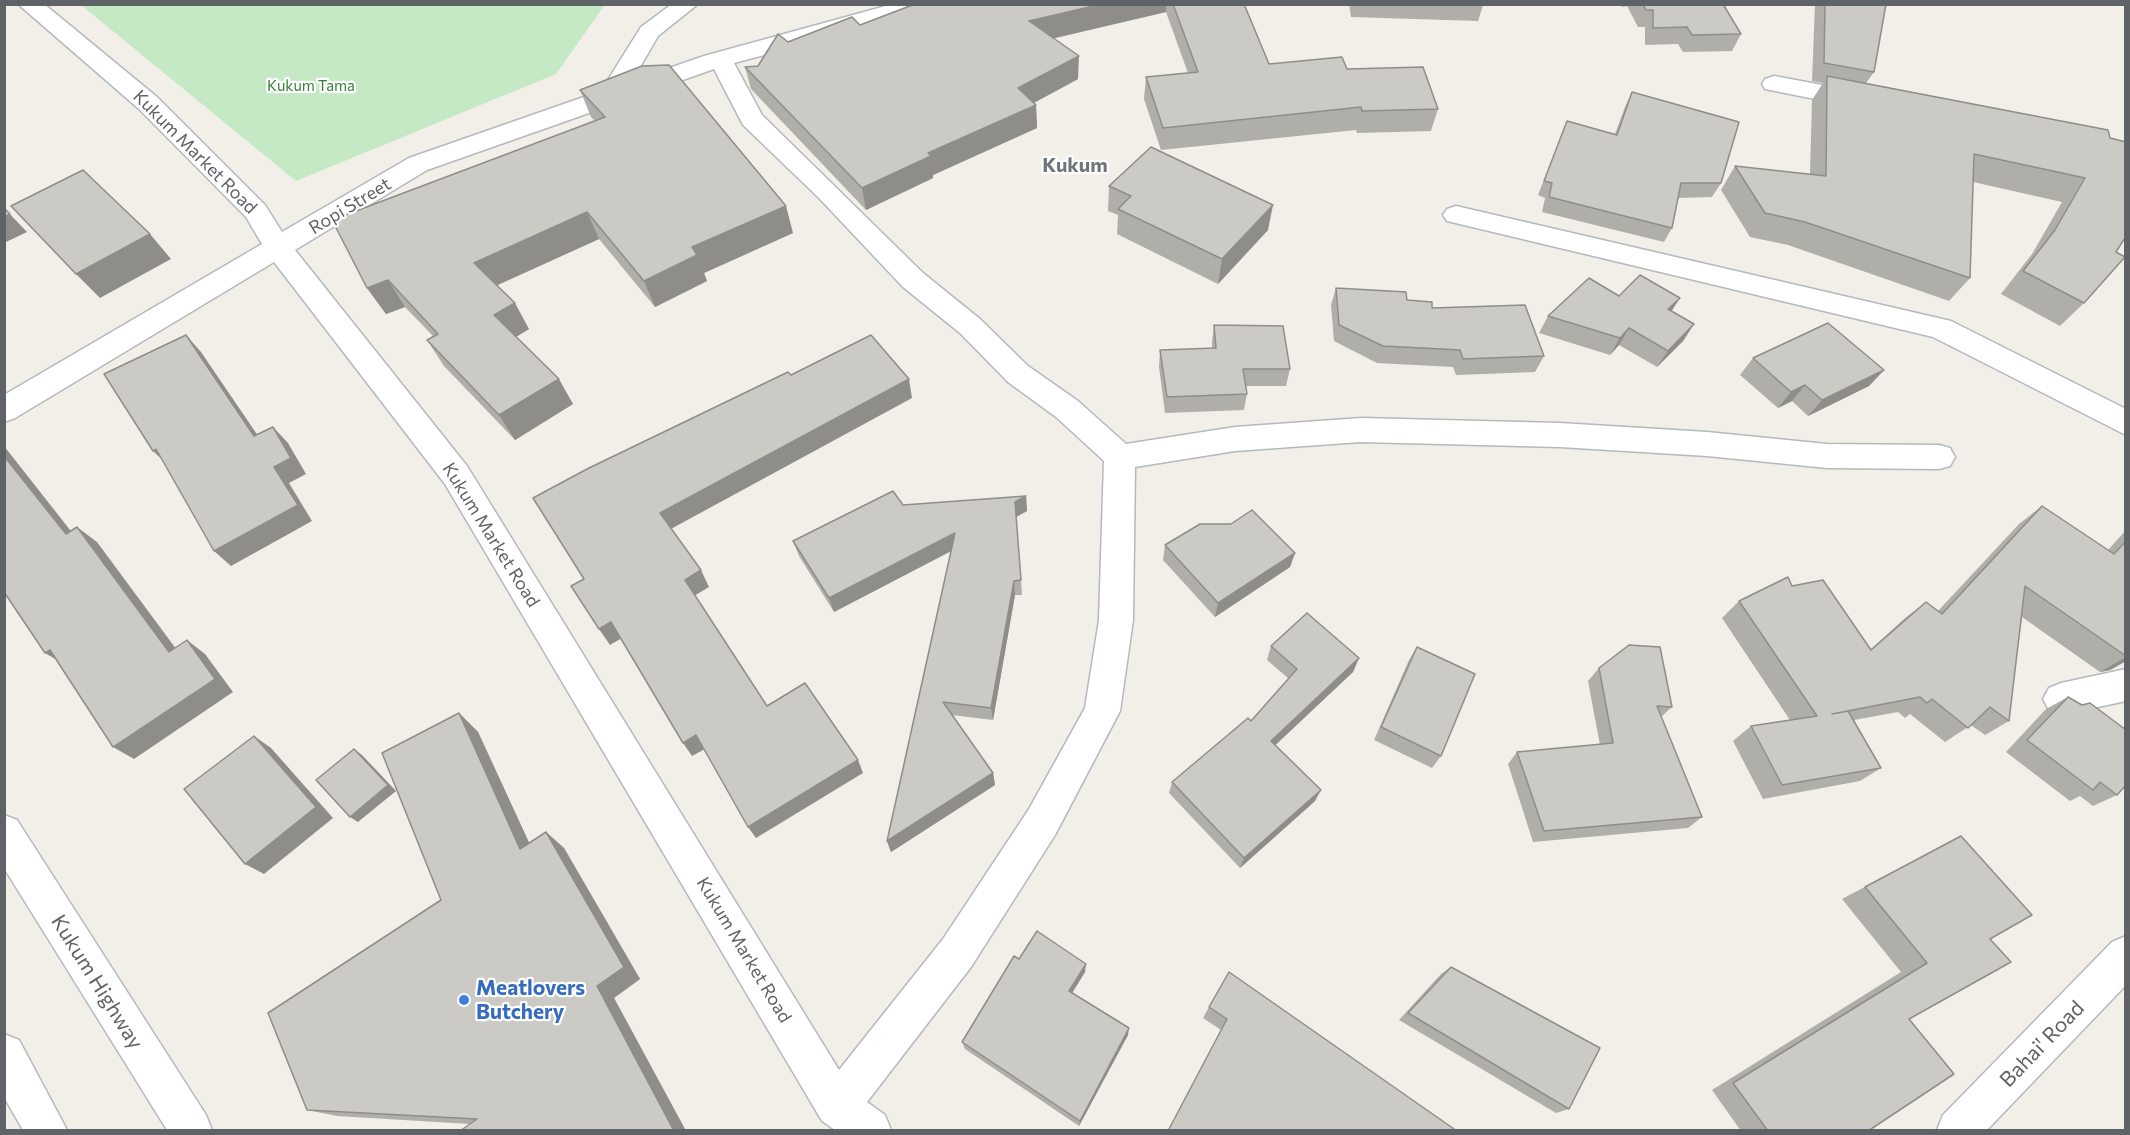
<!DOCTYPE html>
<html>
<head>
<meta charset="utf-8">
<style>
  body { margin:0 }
  #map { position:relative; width:2130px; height:1135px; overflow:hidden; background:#f1efe8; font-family:Commissioner,sans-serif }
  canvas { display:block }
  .frame { position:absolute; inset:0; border:6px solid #5f6368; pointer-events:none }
</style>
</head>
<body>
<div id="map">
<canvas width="2130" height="1135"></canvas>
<div class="frame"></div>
</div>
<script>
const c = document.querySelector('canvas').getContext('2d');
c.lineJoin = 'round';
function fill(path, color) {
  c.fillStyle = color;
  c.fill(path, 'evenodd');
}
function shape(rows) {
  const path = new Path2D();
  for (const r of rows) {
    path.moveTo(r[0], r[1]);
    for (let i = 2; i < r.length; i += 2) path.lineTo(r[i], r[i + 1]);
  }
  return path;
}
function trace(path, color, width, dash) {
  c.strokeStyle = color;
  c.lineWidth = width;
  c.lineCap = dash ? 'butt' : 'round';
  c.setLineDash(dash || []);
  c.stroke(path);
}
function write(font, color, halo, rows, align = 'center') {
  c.font = font + ' Commissioner,sans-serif';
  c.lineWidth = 4.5;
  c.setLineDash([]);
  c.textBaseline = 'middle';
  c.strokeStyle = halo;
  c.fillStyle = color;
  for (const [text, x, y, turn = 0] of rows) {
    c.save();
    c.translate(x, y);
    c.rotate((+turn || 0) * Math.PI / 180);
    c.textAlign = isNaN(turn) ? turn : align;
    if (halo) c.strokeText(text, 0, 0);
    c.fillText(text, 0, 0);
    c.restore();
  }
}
const green = shape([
  [602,5,604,6,556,74,296,181,81,5]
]);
const minor = shape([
  [18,4,44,4,157,97,265,205,282,232,409,158,601,91,641,27,672,4,698,4,658,36,632,81,704,56,893,4,926,4,923,9,892,21,734,63,762,115,923,273,980,319,1028,366,1078,401,1126,444,1235,427,1361,418,1560,423,1707,432,1827,444,1939,445,1950,448,1955,457,1950,466,1939,469,1827,468,1707,456,1560,447,1361,442,1235,451,1135,467,1133,620,1120,711,1055,835,971,967,867,1102,885,1115,891,1130,835,1130,822,1121,445,484,274,262,15,418,4,422,4,395,262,244,246,217,139,109,18,4],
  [714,69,743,125,818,197,903,287,960,333,1008,382,1056,417,1104,461,1099,620,1085,708,1029,809,943,939,839,1070,467,466,295,250,427,170,714,69],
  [1774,76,1860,92,1869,94,1872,100,1869,106,1860,108,1765,89,1762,84,1765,79,1774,76],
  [1456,206,1951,321,2126,409,2126,435,1933,337,1447,221,1443,215,1447,209,1456,206],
  [2126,669,2126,701,2061,715,2049,710,2043,699,2049,688,2061,683,2126,669],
  [2126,936,2126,985,1987,1130,1937,1130,1943,1115,2112,942,2126,936]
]);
const secondary = shape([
  [4,815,17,820,206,1115,212,1130,167,1130,4,868,4,815],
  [4,1034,19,1040,67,1130,23,1130,4,1097,4,1034]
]);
const wall = shape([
  [915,4,1244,4,1269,64,1347,69,1438,109,1431,131,1357,133,1356,130,1161,150,1144,99,1146,77,1188,73,1166,12,1053,38,1078,79,1033,103,1036,105,1037,128,933,175,933,178,866,210,751,89,745,67,758,66,788,42,860,25],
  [1349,4,1483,4,1483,5,1478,21,1351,17],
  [1620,4,1723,4,1741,34,1732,51,1683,52,1678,44,1645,45,1645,27,1638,27,1627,6,1622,7],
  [1815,4,1886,4,1874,72,1866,83,2108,130,2084,303,2060,326,2001,294,2032,254,2062,202,1973,182,1970,278,1949,301,1788,245,1750,237,1721,190,1735,166,1810,174,1812,100,1823,83,1812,81],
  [580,90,793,233,704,273,707,281,655,307,599,239,497,285,529,329,516,337,573,404,515,440,444,366,427,340,433,336,405,307,386,314,367,288,595,121,591,117],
  [1632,92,1721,183,1712,197,1678,198,1672,228,1664,242,1542,212,1545,198,1538,195,1567,121,1615,134,1625,107],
  [1109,186,1268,230,1218,284,1117,234,1118,215,1108,211],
  [1336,288,1432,308,1544,356,1535,372,1456,375,1453,367,1377,363,1334,341,1331,305],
  [1619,296,1672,311,1694,324,1683,341,1657,367,1619,345,1610,355,1539,333,1548,316],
  [1214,325,1290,369,1286,386,1246,386,1247,394,1244,410,1165,413,1159,367,1160,350,1212,348,1212,342],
  [1753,358,1884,370,1869,386,1808,416,1792,401,1778,408,1740,375],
  [1026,496,1027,511,1016,517,1022,595,1015,595,993,720,952,715,993,773,995,785,891,852,887,841,951,551,834,612,799,556,793,541,903,505],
  [2042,506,2108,550,2126,530,2126,661,2110,670,2100,672,2022,617,2009,721,1985,735,1971,725,1945,742,1910,714,1905,718,1898,712,1854,720,1881,768,1860,781,1763,799,1733,741,1751,726,1790,720,1722,618,1739,601,1792,586,1871,649,1905,618,1926,602,1938,611,2019,524],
  [1165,545,1295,553,1290,567,1215,617,1163,560],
  [1271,646,1359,658,1353,672,1275,745,1315,801,1240,868,1169,793,1172,782,1251,721,1289,679,1267,660],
  [1417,647,1441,756,1432,768,1374,740,1409,660],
  [1599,668,1672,707,1661,717,1702,817,1688,828,1533,842,1508,764,1517,752,1600,745,1588,681],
  [2068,697,2117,795,2093,806,2080,796,2070,801,2006,752,2046,709],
  [459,713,478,732,529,843,546,832,564,848,640,979,614,998,686,1131,470,1124,337,1116,307,1110,441,900],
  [1961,836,1990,939,1909,1019,1868,1131,1741,1131,1712,1090,1901,972,1842,899],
  [1019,959,1085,972,1072,993,1128,1035,1079,1126,965,1049,962,1042],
  [1451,967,1569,1109,1556,1113,1399,1020,1441,974],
  [1209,1007,1457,1131,1168,1131,1221,1030,1203,1018]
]);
const shadedWall = shape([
  [1102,4,1166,4,1166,12,1030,44,1029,21],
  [1079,56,1078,79,1019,111,1018,88],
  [1036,105,1037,128,933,175,933,178,866,210,862,188,928,153],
  [1273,205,1268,230,1218,284,1222,259],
  [786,206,793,233,704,273,707,281,655,307,644,281,692,247],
  [4,208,27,232,4,243],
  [587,212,599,239,489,289,474,263],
  [150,234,171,259,100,298,76,274],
  [388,280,405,307,386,314,367,288],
  [1680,298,1669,315,1668,309],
  [515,303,529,329,509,341,494,315],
  [1694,324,1683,341,1657,367,1668,351],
  [1629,328,1619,345,1610,355,1620,338],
  [186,335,201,352,269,452,254,436],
  [1884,370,1869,386,1808,416,1822,400],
  [559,379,573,404,515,440,499,415],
  [909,379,912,398,669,530,660,513],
  [1805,385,1792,401,1778,408,1791,392],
  [273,427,288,443,306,474,289,483,312,521,231,566,214,551],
  [4,446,85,549,66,534,4,456],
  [156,449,170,467,153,451],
  [1026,496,1027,511,1016,517,1015,502],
  [77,527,97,542,188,665,169,652],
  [955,533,957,548,834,612,829,598],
  [1295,553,1290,567,1215,617,1218,603],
  [701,570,709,587,694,596,685,580],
  [1014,581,1015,595,993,720,991,708],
  [611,622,622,638,610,645,599,629],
  [187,640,205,654,233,692,134,759,113,747],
  [50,650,67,666,45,653],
  [2126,657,2126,661,2110,670,2100,672],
  [1359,658,1353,672,1267,753,1271,741],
  [459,713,478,732,539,864,520,849],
  [696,735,705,749,692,756,683,743],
  [254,736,271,748,333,818,264,874,245,864],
  [354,749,362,755,396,791,358,822,350,817],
  [858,760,863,773,756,838,748,827],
  [993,773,995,785,891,852,887,841],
  [1321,790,1315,801,1240,868,1244,858],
  [546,832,564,848,640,979,614,998,686,1131,674,1131,597,986],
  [1086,964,1085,972,1069,998,1069,991],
  [1129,1028,1128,1035,1079,1126,1080,1121]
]);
const building = shape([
  [915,4,1102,4,1029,21,1079,56,1018,88,1036,105,928,153,931,156,862,188,745,67,758,66,778,34,788,42,852,17,860,25,915,4],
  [1173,4,1244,4,1269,64,1342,57,1347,69,1423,67,1438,109,1362,111,1361,107,1163,128,1146,77,1198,72,1173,4],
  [1643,4,1723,4,1741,34,1692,35,1687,27,1653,28,1653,10,1646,10,1643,4],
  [1825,4,1886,4,1874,72,1824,63,1825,4],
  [669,65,786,206,692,247,697,255,644,281,587,212,474,263,515,303,494,315,559,379,499,415,427,340,438,334,388,280,367,288,332,220,605,117,580,90,642,66,669,65],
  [1827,76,2108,130,2110,138,2126,142,2126,236,2116,252,2125,257,2084,303,2023,271,2055,230,2085,178,1974,154,1970,278,1805,222,1765,213,1735,166,1826,176,1827,76],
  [1632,92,1739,122,1721,183,1681,183,1672,228,1549,197,1552,183,1544,181,1567,121,1617,135,1632,92],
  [1151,147,1273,205,1222,259,1118,209,1131,196,1109,186,1151,147],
  [83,170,150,234,76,274,11,206,83,170],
  [4,208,10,214,4,217,4,208],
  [1640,275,1680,298,1668,309,1694,324,1668,351,1629,328,1620,338,1548,316,1589,278,1619,296,1640,275],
  [1336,288,1406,292,1407,300,1432,302,1432,308,1525,305,1544,356,1463,359,1460,350,1383,346,1339,325,1336,288],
  [1828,323,1884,370,1822,400,1805,385,1791,392,1753,358,1828,323],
  [1214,325,1283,326,1290,369,1243,369,1247,394,1167,397,1160,350,1216,348,1214,325],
  [186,335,254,436,273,427,291,458,274,467,298,505,214,551,156,449,153,451,104,374,186,335],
  [871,335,909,379,660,513,701,570,685,580,767,706,805,683,858,760,748,827,696,735,683,743,611,622,599,629,571,586,584,579,533,498,587,469,788,372,791,375,871,335],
  [4,456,66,534,77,527,169,652,187,640,215,679,113,747,50,650,45,653,4,592,4,456],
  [893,491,903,505,1026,496,1015,502,1021,580,1014,581,991,708,943,702,993,773,887,841,955,533,829,598,793,541,893,491],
  [2042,506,2114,554,2126,541,2126,656,2025,586,2009,721,1990,707,1968,728,1932,699,1927,703,1920,697,1832,714,1848,711,1881,768,1782,785,1751,726,1817,716,1739,601,1788,577,1792,586,1823,580,1871,650,1926,602,1942,614,2042,506],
  [1252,510,1295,553,1218,603,1165,545,1200,524,1231,524,1252,510],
  [1307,613,1359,658,1271,741,1321,790,1244,858,1172,782,1248,718,1251,721,1297,669,1271,646,1307,613],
  [1629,645,1660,647,1672,707,1657,706,1702,817,1544,831,1517,752,1613,743,1599,668,1629,645],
  [1417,647,1475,674,1441,756,1381,727,1417,647],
  [2068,697,2082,705,2090,703,2126,730,2126,785,2117,795,2100,782,2093,790,2027,740,2068,697],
  [459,713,520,849,546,832,624,967,597,986,674,1131,460,1131,477,1119,307,1110,268,1013,441,900,382,753,459,713],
  [254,736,316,807,245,864,184,789,254,736],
  [354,749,388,785,350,817,316,780,354,749],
  [1961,836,2032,915,1990,939,2011,962,1909,1019,1954,1074,1868,1131,1768,1131,1733,1083,1927,963,1865,887,1961,836],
  [1037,931,1086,964,1069,991,1129,1028,1080,1121,962,1042,1014,956,1019,959,1037,931],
  [1451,967,1600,1048,1569,1109,1408,1013,1451,967],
  [1229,972,1457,1131,1171,1131,1169,1129,1227,1019,1209,1007,1229,972]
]);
const markers = [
  [464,1000,6,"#3f7fe0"]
];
const farParknames = [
  ["Kukum Tama",311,86]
];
const streetNames = [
  ["Kukum Market Road",195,152,45],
  ["Ropi Street",350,206,-31],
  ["Kukum Market Road",491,535,58],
  ["Kukum Market Road",744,950,59]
];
const farDistrictnames = [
  ["Kukum",1075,165]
];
const nearStreetnames = [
  ["Kukum Highway",97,982,58],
  ["Bahai' Road",2042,1044,-46]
];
const nearShopnames = [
  ["Meatlovers",476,988],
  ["Butchery",476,1012]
];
fill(green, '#c5e8c5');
trace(minor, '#b5b8bc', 3);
trace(secondary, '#b6babf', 3);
fill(minor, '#fff');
fill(secondary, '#fff');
fill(wall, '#afaea9');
fill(shadedWall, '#8f8d8a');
fill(building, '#cccac5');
trace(building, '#8f8d8a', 1.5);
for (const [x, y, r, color] of markers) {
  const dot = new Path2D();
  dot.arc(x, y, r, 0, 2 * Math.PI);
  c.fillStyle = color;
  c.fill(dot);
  trace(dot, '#fff', 2);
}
write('15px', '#348238', '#fff', farParknames);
write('18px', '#5f6368', '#fff', streetNames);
write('bold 20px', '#70757a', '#fff', farDistrictnames);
write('21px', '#5f6368', '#fff', nearStreetnames);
write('bold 21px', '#366cbe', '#fff', nearShopnames, 'left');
</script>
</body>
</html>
